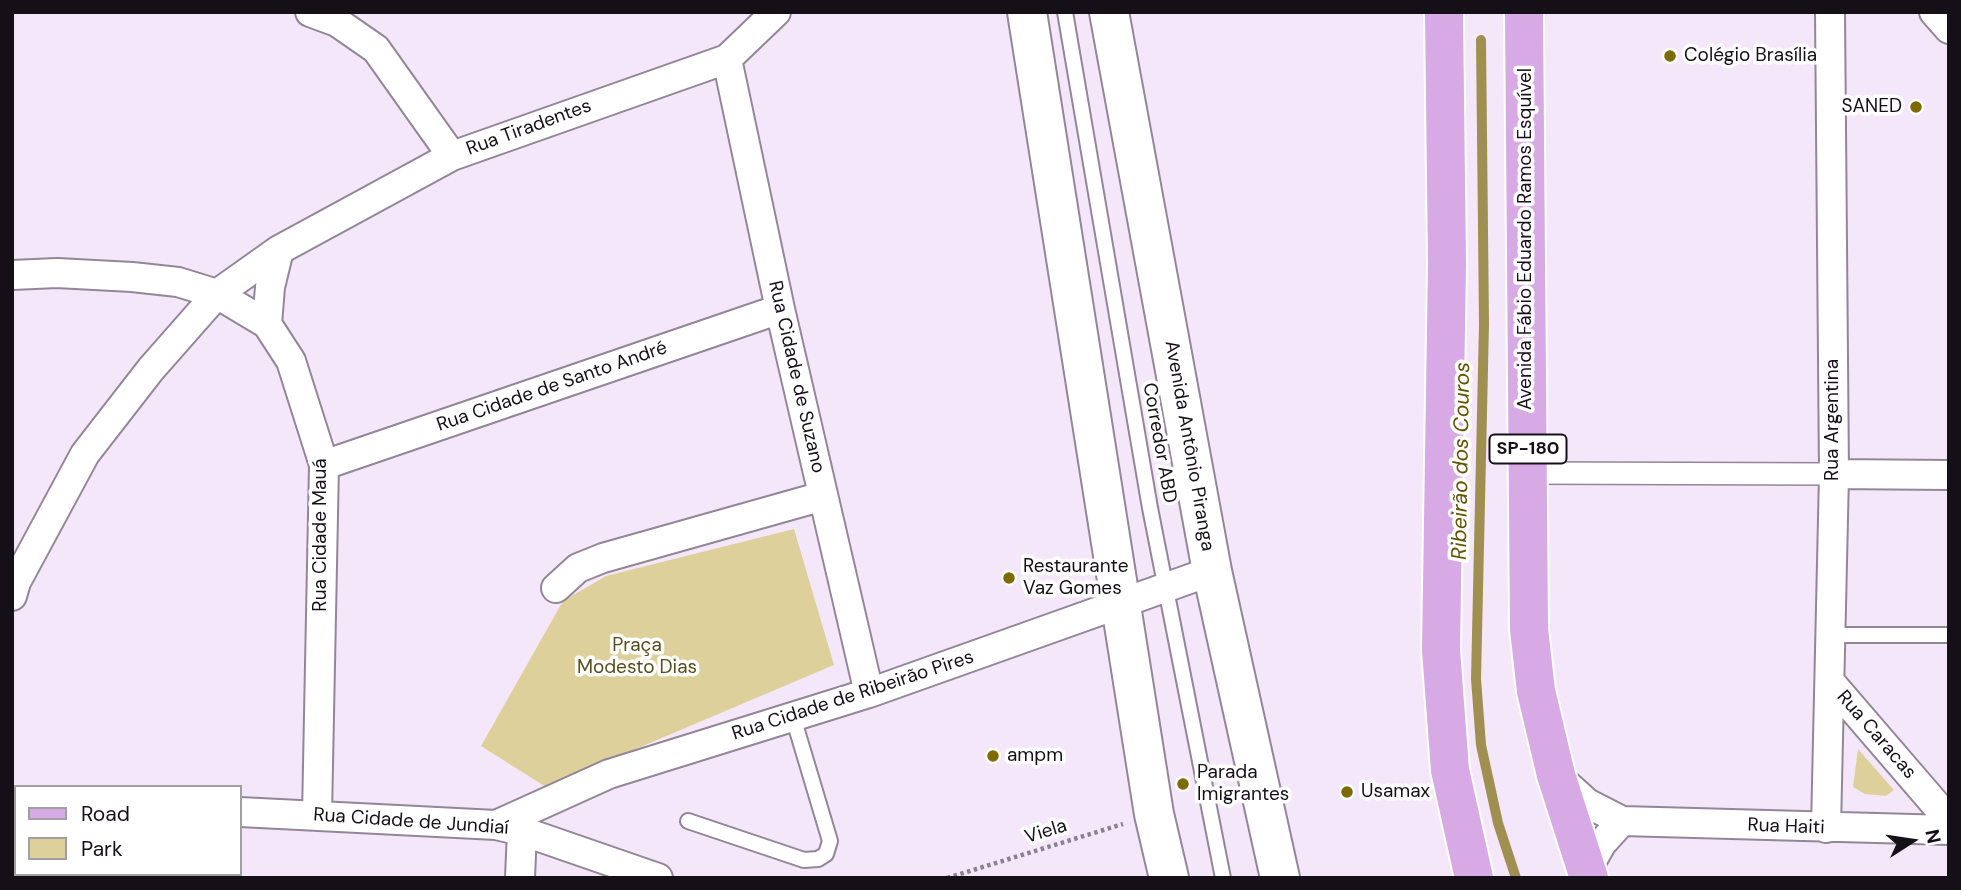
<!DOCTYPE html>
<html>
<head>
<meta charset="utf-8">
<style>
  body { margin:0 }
  #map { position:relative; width:1961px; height:890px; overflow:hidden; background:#f5e7fa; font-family:"DM Sans",sans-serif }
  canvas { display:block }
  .frame { position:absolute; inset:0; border:14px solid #151017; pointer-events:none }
  .legend { position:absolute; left:14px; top:785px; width:228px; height:91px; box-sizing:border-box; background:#fff; border:2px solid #a19fa2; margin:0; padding:9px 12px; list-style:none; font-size:21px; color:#151017 }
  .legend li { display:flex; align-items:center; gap:14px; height:35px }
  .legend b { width:35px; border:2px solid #a19fa2 }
  .north { position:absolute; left:1877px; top:806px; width:70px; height:70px; -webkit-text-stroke:5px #fff; paint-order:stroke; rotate:78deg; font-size:19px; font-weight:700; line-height:28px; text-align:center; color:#151017 }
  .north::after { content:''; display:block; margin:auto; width:24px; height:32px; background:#151017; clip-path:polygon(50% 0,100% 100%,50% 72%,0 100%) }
</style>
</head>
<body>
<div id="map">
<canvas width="1961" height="890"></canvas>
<div class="frame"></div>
<ul class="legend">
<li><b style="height:9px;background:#d7aae6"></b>Road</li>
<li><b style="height:19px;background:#ddd09b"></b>Park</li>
</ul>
<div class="north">N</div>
</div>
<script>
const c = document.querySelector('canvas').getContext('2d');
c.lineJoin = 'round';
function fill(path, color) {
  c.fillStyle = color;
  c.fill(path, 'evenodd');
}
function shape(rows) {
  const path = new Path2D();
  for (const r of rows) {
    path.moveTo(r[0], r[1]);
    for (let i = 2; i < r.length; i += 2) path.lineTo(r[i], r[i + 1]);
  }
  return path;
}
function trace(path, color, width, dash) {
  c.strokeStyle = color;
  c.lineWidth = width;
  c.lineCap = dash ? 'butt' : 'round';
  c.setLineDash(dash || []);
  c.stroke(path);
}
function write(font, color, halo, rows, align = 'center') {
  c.font = font + ' "DM Sans",sans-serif';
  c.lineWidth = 7;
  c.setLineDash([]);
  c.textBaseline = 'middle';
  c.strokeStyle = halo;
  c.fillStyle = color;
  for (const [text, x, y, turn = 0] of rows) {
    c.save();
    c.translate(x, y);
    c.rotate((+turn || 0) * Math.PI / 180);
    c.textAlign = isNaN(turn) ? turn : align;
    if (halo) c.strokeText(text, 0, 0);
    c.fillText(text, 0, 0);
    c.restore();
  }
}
const green = shape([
  [794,529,834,665,546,787,481,746,563,601,606,576],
  [1858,749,1894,790,1886,796,1865,794,1853,787]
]);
const stream = shape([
  [1481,40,1484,324,1476,679,1481,745,1498,823,1516,878]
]);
const path = shape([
  [947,878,1123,824]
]);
const service = shape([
  [1065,12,1150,508,1223,878],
  [1832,635,1949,635],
  [688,821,804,860,818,859,826,854,830,841,793,717]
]);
const pedestrian = shape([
  [1528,473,1834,474]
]);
const minor = shape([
  [310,12,337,22,376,49,452,156],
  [1934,12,1949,29],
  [727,59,780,309,869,693],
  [12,275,57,273,132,277,178,282,217,294,267,324,291,361,324,465,317,815],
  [267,324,270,287,279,250],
  [324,465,780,309],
  [1834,474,1949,475],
  [556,588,578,568,603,558,823,496],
  [12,596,16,582,85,454,151,369,217,294,279,250,452,156,727,59,776,12],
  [1831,683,1949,820],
  [1557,776,1587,803,1622,821,1949,830],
  [14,802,16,802],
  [240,812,496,825,522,831,658,878],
  [496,825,609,774,869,693,1212,571],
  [1826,828,1834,474,1830,12],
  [1586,871,1602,843,1622,821],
  [520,878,522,831]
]);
const secondary = shape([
  [1027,12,1154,814,1169,878],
  [1109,12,1212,571,1280,878]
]);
const primary = shape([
  [1444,12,1447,264,1441,650,1450,770,1474,878],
  [1524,12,1529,629,1536,691,1556,775,1589,878]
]);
const markers = [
  [1670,56,7,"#7d6a02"],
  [1916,107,7,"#7d6a02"],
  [1009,578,7,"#7d6a02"],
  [993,756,7,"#7d6a02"],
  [1183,784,7,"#7d6a02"],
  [1347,792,7,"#7d6a02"]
];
const shields = [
  [1528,449,77]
];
const shieldNames = [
  ["SP-180",1528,449]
];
const poiNames = [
  ["Colégio Brasília",1684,56],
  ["SANED",1902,107,"right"],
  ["Restaurante",1023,567],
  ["Vaz Gomes",1023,589],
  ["ampm",1007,756],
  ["Parada",1197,773],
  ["Imigrantes",1197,795],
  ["Usamax",1361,792]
];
const streetNames = [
  ["Rua Tiradentes",529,128,-20],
  ["Avenida Fábio Eduardo Ramos Esquível",1526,239,-90],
  ["Rua Cidade de Suzano",796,377,77],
  ["Rua Cidade de Santo André",552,387,-19],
  ["Rua Argentina",1833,420,-90],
  ["Corredor ABD",1159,443,80],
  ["Avenida Antônio Piranga",1189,446,80],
  ["Rua Cidade Mauá",321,535,-90],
  ["Rua Cidade de Ribeirão Pires",853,696,-18],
  ["Rua Caracas",1876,735,49],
  ["Rua Cidade de Jundiaí",411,822,4],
  ["Rua Haiti",1786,827,2],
  ["Viela",1046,832,-17]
];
const parkNames = [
  ["Praça",637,646],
  ["Modesto Dias",637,668]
];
const waterNames = [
  ["Ribeirão dos Couros",1462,461,-89]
];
fill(green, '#ddd09b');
trace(stream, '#9f9052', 10);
trace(service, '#938697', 18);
trace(pedestrian, '#938697', 24);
trace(minor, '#938697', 32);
trace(secondary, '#938697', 42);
trace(primary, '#fff', 42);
trace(path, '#8a818e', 4.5, [3.5, 3.5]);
trace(service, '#fff', 14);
trace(pedestrian, '#fff', 21);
trace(minor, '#fff', 28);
trace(secondary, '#fff', 38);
trace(primary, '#d7aae6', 38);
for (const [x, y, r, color] of markers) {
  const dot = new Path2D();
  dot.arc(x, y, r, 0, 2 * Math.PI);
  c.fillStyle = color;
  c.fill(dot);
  trace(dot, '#fff', 2.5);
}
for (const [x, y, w] of shields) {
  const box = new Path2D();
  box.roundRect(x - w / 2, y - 14.5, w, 29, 5);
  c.fillStyle = '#fff';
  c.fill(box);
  trace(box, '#151017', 2);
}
write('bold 18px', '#151017', null, shieldNames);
write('19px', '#151017', '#fff', poiNames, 'left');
write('19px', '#151017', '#fff', streetNames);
write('19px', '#584d1d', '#fff', parkNames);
write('italic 21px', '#625300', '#fff', waterNames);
</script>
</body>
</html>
